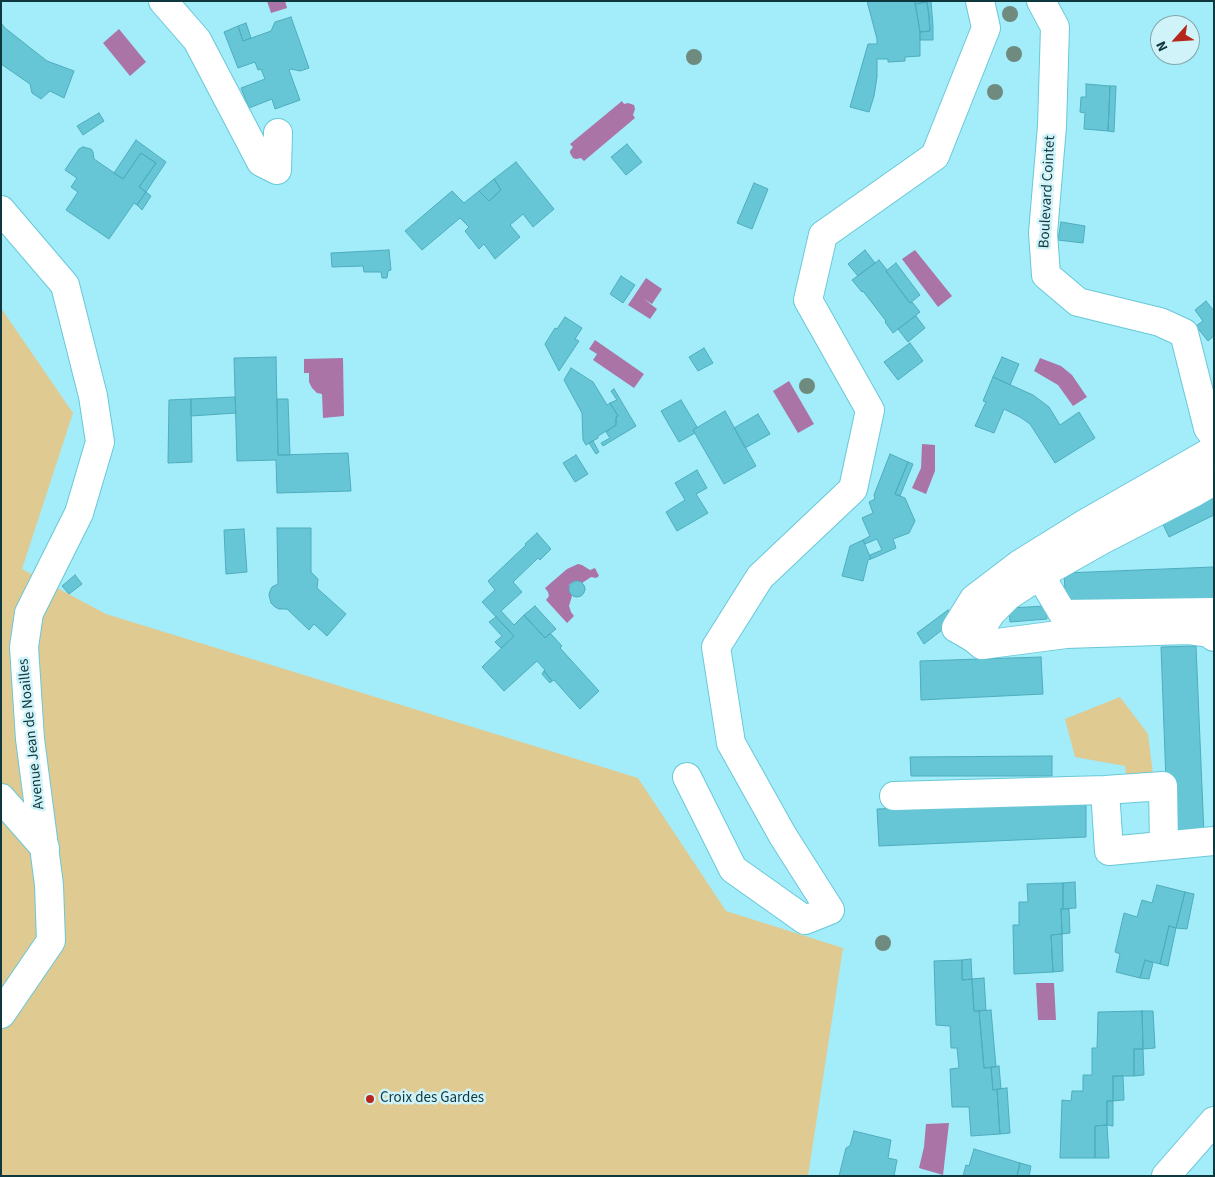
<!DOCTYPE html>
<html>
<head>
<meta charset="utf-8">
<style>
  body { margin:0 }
  #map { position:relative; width:1215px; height:1177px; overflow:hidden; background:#a3ecf9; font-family:"Source Sans 3",sans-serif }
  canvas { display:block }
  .frame { position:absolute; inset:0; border:2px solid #0e383e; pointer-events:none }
  .north { position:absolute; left:1150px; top:15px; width:50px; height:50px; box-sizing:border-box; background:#d0f3f9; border:1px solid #82a8ae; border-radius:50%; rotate:244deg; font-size:14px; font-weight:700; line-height:20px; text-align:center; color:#0e383e }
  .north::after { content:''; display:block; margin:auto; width:18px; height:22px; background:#b5271c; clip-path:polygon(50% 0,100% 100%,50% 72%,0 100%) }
</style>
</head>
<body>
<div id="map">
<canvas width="1215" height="1177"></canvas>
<div class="frame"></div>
<div class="north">N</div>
</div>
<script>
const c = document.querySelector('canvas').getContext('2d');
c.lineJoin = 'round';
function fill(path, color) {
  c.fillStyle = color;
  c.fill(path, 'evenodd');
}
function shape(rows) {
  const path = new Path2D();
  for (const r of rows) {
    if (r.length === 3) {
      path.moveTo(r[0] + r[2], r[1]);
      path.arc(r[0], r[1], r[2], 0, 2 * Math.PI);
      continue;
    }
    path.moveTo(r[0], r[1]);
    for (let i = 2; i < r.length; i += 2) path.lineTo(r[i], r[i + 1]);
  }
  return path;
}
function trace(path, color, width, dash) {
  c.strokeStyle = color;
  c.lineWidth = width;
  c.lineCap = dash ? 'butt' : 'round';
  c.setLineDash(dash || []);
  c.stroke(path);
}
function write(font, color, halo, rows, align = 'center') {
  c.font = font + ' "Source Sans 3",sans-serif';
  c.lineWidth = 5;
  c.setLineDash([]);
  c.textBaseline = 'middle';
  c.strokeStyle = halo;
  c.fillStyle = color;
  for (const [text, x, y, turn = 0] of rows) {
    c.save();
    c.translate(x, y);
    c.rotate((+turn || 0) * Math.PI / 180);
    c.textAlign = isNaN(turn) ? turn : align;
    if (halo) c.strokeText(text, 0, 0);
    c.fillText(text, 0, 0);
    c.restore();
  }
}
const green = shape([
  [1,308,73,413,22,569,106,614,638,778,726,911,843,948,808,1176,1,1176],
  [1120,697,1148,734,1153,774,1126,774,1125,766,1075,757,1065,719]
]);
const water = shape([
  [267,1,285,1,287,8,271,13],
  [119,29,146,62,130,76,103,43],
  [622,101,624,104,628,103,634,105,635,109,633,115,635,118,584,161,581,158,576,159,573,158,570,153,570,151,573,147,570,144],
  [915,250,952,296,938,307,902,259],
  [646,278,662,289,652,304,644,299,657,309,650,319,628,305],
  [595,340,644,374,634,388,593,360,597,354,589,349],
  [343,358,344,416,323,418,322,394,317,393,312,388,309,382,309,373,304,373,304,359],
  [1040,358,1061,366,1072,375,1087,397,1073,406,1058,385,1034,371],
  [789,381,814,424,798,433,773,391],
  [922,444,935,445,935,471,926,494,912,488,921,468],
  [578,564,582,565,590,570,595,568,599,576,596,578,591,577,582,583,579,581,574,581,569,585,569,591,572,596,569,606,571,612,574,616,567,623,546,600,549,596,548,592,545,588,567,569],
  [1036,983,1054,983,1056,1020,1038,1020],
  [949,1123,943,1175,919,1168,924,1147,926,1124]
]);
const building = shape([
  [867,1,915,1,920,32,920,56,905,57,905,61,888,62,888,59,877,59,877,77,874,96,869,112,850,107,868,44,877,44,877,39,867,1],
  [915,1,931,1,933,26,933,40,920,40,920,32,930,31,929,16,927,2,915,4,915,1],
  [927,2,929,16,930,31,920,32,915,4,927,2],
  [291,17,309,68,300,71,291,69,289,70,300,100,275,109,272,99,249,108,241,88,265,79,261,69,258,70,255,62,238,68,224,32,238,26,243,41,271,31,275,22,291,17],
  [1,23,5,28,47,61,74,71,64,98,50,91,41,99,32,93,30,84,1,64,1,23],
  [246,23,251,38,243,41,238,26,246,23],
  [1086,84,1110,86,1108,131,1084,129,1085,113,1080,112,1081,97,1086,97,1086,84],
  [1110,86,1116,86,1114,132,1108,131,1110,86],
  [99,113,104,121,83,135,77,126,99,113],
  [136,140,166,162,146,192,139,187,156,163,141,153,123,179,114,173,136,140],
  [627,144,642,162,626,175,611,157,627,144],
  [83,147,91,149,93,152,94,159,123,179,141,153,156,163,139,187,146,192,137,205,134,203,109,239,66,210,78,192,71,187,77,178,65,170,79,149,83,147],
  [516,162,554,209,533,227,523,214,510,225,520,237,495,259,484,244,479,249,465,231,469,227,460,218,422,250,405,231,452,191,464,203,479,191,489,201,501,190,494,179,516,162],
  [494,179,501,190,489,201,479,191,494,179],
  [754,183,768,189,752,229,737,223,754,183],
  [146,192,151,196,142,210,137,205,146,192],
  [1061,222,1085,226,1083,243,1058,240,1061,222],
  [389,250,391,270,388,271,387,278,382,278,381,272,364,272,363,266,332,267,331,253,389,250],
  [865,250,875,263,858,276,848,264,865,250],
  [879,260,887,270,886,271,910,303,912,302,920,312,893,333,885,322,886,321,863,291,862,292,852,280,879,260],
  [896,263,920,295,910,303,886,271,896,263],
  [621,276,635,285,623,303,610,294,621,276],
  [1206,301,1214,311,1214,336,1208,341,1196,326,1203,321,1195,310,1206,301],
  [916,316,925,328,908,342,898,329,916,316],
  [565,317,582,328,575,339,579,341,559,371,545,344,555,328,557,329,565,317],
  [910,343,923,361,898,380,884,362,910,343],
  [704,348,713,363,698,371,689,357,704,348],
  [276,357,278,455,348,453,351,491,277,493,276,460,237,461,234,358,276,357],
  [1002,357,1019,364,1010,385,993,377,1002,357],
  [571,368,593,382,607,405,610,403,618,416,616,417,616,425,598,436,598,438,586,445,583,440,582,413,564,380,571,368],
  [993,377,1033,395,1049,407,1060,425,1079,412,1095,438,1055,463,1030,424,1020,417,1004,409,994,433,975,426,986,402,983,401,993,377],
  [614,389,636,426,603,446,601,443,610,438,606,432,616,425,616,417,618,416,610,403,617,400,611,391,614,389],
  [235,397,236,413,191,416,191,399,235,397],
  [191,399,192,462,168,463,169,400,191,399],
  [277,399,288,399,290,455,278,455,277,399],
  [681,400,697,427,693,430,695,433,679,442,661,411,681,400],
  [725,411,756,466,724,484,693,430,725,411],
  [758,414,770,434,745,448,734,428,758,414],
  [593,441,599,452,596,454,589,443,593,441],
  [890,454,908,462,895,494,905,498,915,521,909,533,893,539,896,548,871,559,870,555,882,550,877,539,865,544,863,540,870,536,862,518,873,513,869,502,875,499,874,495,890,454],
  [576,455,588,474,575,482,563,463,576,455],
  [908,462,913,464,900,496,895,494,908,462],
  [697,470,707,488,696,494,708,513,677,531,666,512,685,500,675,483,697,470],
  [1214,496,1214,515,1169,537,1162,522,1214,496],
  [277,528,311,528,311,572,318,579,317,588,346,614,327,636,314,624,309,630,287,609,279,609,275,607,271,603,269,595,270,591,272,587,278,584,277,528],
  [244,529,247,572,226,574,224,530,244,529],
  [537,533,551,549,540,560,538,558,513,582,522,592,501,611,514,625,524,615,545,638,550,633,562,646,560,648,599,691,580,709,554,680,552,681,544,671,545,670,537,661,504,691,482,667,514,636,482,602,495,590,488,581,526,545,525,544,537,533],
  [863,540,871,559,868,560,863,581,842,576,850,546,863,540],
  [1214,567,1214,603,1066,607,1064,573,1214,567],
  [75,575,82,584,69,594,62,586,75,575],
  [577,589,8],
  [535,606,556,629,545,638,524,615,535,606],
  [1046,606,1047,619,1010,622,1009,608,1046,606],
  [948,610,955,620,924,644,917,633,948,610],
  [496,617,514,636,501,648,495,642,502,636,489,622,496,617],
  [1196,646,1204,834,1168,836,1161,647,1196,646],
  [1041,657,1043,694,921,700,920,661,1041,657],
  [544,671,552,681,550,683,542,674,544,671],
  [1052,756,1052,776,911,776,910,757,1052,756],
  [1086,801,1086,837,879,846,877,809,1086,801],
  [1075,882,1076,908,1063,909,1063,883,1075,882],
  [1063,883,1063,909,1061,909,1062,934,1051,935,1053,972,1014,974,1013,925,1019,925,1019,902,1028,902,1027,884,1063,883],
  [1157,885,1185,892,1176,928,1169,926,1160,964,1145,960,1140,978,1116,972,1120,954,1115,952,1124,913,1137,917,1142,900,1152,903,1157,885],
  [1185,892,1194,894,1187,929,1176,928,1185,892],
  [1061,909,1069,909,1070,933,1062,934,1061,909],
  [1169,926,1176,928,1168,966,1160,964,1169,926],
  [1062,934,1063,971,1053,972,1051,935,1062,934],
  [971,959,972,979,962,980,962,960,971,959],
  [962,960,962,980,972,979,974,1011,979,1011,984,1068,991,1067,993,1090,997,1089,1000,1134,971,1136,969,1107,952,1107,950,1069,959,1068,957,1048,951,1048,950,1026,936,1025,934,961,962,960],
  [1145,960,1153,963,1149,979,1140,978,1145,960],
  [984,978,986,1010,974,1011,972,979,984,978],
  [991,1010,996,1067,984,1068,979,1011,991,1010],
  [1142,1011,1143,1049,1134,1049,1134,1076,1113,1076,1113,1101,1107,1101,1107,1125,1095,1126,1095,1158,1060,1158,1062,1100,1071,1101,1072,1091,1083,1091,1083,1075,1092,1075,1092,1048,1097,1048,1098,1012,1142,1011],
  [1142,1011,1153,1011,1155,1048,1143,1049,1142,1011],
  [1134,1049,1143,1049,1144,1075,1134,1076,1134,1049],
  [999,1066,1001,1089,993,1090,991,1067,999,1066],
  [1113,1076,1123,1076,1124,1100,1113,1101,1113,1076],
  [1007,1088,1010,1133,1000,1134,997,1089,1007,1088],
  [1107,1101,1113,1101,1113,1126,1107,1125,1107,1101],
  [1107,1125,1109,1158,1095,1158,1095,1126,1107,1125],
  [854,1131,891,1140,888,1158,897,1160,894,1176,839,1176,846,1148,850,1146,854,1131],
  [974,1149,1020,1163,1017,1176,963,1176,966,1165,969,1166,974,1149],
  [1020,1163,1031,1166,1029,1176,1017,1176,1020,1163]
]);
const minor = shape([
  [163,1,197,40,261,162,277,170,278,133],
  [1041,1,1055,27,1052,126,1043,233,1046,275,1078,302,1160,322,1184,333,1208,428,1214,436],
  [1,210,65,285,93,396,100,442,79,513,29,613,24,647,30,739,49,885,51,941,1,1014],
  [1214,450,1086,523,1020,564,974,599,956,628,975,639,982,645,1066,634,1187,630,1209,633,1214,637],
  [1040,575,1063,614,1214,612],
  [975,639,991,613,1008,596,1040,575,1102,540,1195,492,1214,481],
  [687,777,733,869,805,920,830,910,783,836,731,743,716,647,760,577,853,489,870,410,808,300,823,235,935,156,986,28,980,1],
  [1105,790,1109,851,1214,841],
  [894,796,1105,790,1163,786,1164,845],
  [1,798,45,848]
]);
const tertiary = shape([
  [1166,1176,1214,1121]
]);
const trees = [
  [1010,14],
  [1014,54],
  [694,57],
  [995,92],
  [807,386],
  [883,943]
];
const markers = [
  [370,1099,5,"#b5271c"]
];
const streetNames = [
  ["Boulevard Cointet",1048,192,-87],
  ["Avenue Jean de Noailles",32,734,-96]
];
const poiNames = [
  ["Croix des Gardes",380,1099]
];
fill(green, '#dfca92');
fill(water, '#ab74a7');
fill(building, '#66c6d5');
trace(building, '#4dadbd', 1);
trace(minor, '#69c8d7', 30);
trace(tertiary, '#69c8d7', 30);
trace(minor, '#fff', 28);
trace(tertiary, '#fff', 28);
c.fillStyle = '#6f8a7e';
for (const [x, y] of trees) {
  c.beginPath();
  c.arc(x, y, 8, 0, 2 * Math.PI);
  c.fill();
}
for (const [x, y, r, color] of markers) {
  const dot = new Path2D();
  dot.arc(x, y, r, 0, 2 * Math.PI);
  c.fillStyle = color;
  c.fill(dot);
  trace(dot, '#d0f3f9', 2);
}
write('15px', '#0e383e', '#d0f3f9', streetNames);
write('15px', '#0e383e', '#d0f3f9', poiNames, 'left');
</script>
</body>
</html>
